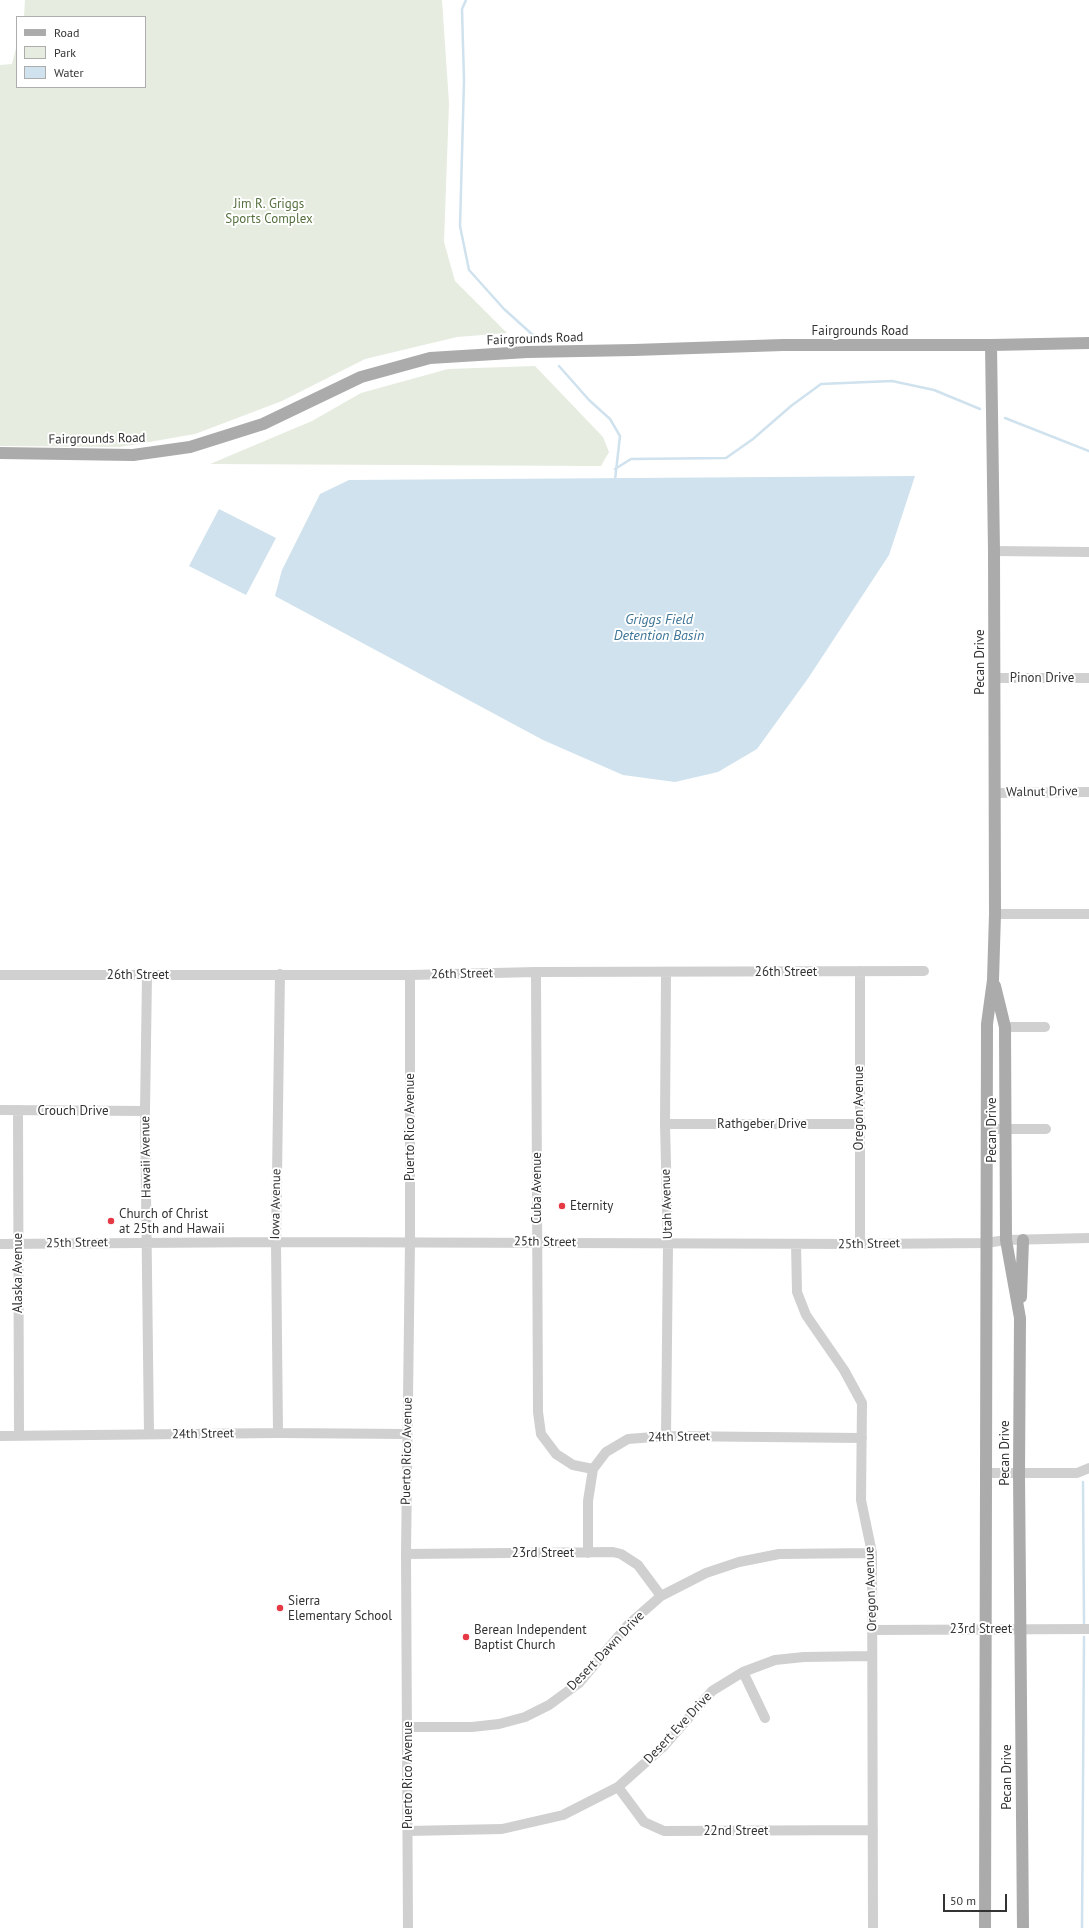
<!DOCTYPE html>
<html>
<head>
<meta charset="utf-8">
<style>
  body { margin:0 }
  #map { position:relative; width:1089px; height:1928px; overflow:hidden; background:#fff; font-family:"PT Sans",sans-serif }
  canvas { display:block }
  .legend { position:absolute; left:16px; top:16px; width:130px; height:72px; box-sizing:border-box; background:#fff; border:1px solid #adadad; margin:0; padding:5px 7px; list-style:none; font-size:12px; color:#333 }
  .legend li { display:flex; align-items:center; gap:8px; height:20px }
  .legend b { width:20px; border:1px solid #adadad }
  .scale { position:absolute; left:943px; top:1894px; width:64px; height:18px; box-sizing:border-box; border:2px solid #333; border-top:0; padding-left:5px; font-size:12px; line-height:14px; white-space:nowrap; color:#333; -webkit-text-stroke:3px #fff; paint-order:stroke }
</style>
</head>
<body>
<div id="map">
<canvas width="1089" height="1928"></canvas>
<ul class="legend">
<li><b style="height:5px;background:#ababab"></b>Road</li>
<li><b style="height:11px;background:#e6ecdf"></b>Park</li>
<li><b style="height:11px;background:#cfe2ee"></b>Water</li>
</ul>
<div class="scale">50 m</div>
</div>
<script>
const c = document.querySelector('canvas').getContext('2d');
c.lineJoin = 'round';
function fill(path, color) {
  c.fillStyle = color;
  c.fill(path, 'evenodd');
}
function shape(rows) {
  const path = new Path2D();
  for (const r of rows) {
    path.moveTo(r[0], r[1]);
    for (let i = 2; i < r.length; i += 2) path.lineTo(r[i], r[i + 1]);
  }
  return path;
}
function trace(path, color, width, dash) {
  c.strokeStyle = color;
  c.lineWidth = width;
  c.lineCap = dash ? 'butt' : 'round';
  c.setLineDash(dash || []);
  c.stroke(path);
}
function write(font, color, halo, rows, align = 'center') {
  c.font = font + ' "PT Sans",sans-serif';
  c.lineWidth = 4;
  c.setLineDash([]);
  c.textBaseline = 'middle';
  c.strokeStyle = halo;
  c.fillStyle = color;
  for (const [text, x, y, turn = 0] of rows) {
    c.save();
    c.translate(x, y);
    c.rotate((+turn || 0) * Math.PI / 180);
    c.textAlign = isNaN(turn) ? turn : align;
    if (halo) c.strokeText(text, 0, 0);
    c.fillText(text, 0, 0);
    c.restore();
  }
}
const green = shape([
  [25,0,442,0,449,103,444,242,455,281,507,333,457,337,365,359,282,401,195,434,120,447,0,446,0,65,12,64,17,44,17,87,145,87,145,17,24,17],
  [535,366,603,437,609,452,601,466,210,464,312,421,361,393,448,369]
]);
const water = shape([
  [915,476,889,555,809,677,757,749,718,772,675,782,623,775,543,740,275,596,282,570,320,494,349,480],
  [219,509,276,538,246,595,189,566]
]);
const stream = shape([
  [466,0,462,9,464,81,460,226,469,270,504,309,534,336],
  [559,366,589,400,610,419,620,436,615,480],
  [1005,418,1089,451],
  [615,469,631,459,726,458,753,439,791,406,821,384,892,381,934,390,980,409],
  [1083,1482,1084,1623],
  [1082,1928,1084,1637]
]);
const minor = shape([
  [994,551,1089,552],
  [995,678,1089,678],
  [994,793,1089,792],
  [995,914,1089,914],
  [860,971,860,1244],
  [536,972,538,1412,541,1434,556,1454,573,1465,593,1469],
  [666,973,665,1124,668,1244,666,1436],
  [0,975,410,975,536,972,924,971],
  [147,975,145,1111,149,1434],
  [1005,1027,1045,1027],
  [0,1110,145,1111],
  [18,1110,19,1435],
  [665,1124,859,1124],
  [986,1129,1046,1129],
  [0,1244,276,1242,860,1244,986,1243,1006,1240,1089,1238],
  [796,1244,797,1292,806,1315,844,1370,862,1403,861,1500,872,1553,873,1928],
  [278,1433,276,1242,280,974],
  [0,1436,278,1433,407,1434],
  [986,1473,1077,1473,1089,1468],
  [588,1553,588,1501,593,1469,606,1452,628,1439,666,1436,862,1438],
  [406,1554,613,1552,621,1554,638,1565,661,1596],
  [872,1630,1089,1629],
  [743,1672,765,1718],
  [408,1727,472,1727,499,1724,525,1717,549,1705,579,1683,628,1625,661,1596,706,1573,739,1562,779,1554,872,1553],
  [618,1787,644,1822,664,1831,873,1830],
  [408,1831,502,1829,563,1815,618,1787,664,1746,712,1691,743,1672,775,1660,804,1657,871,1656],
  [408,1928,406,1554,410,1242,410,975]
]);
const major = shape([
  [0,453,133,455,190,447,263,424,361,377,430,358,527,352,634,350,783,345,991,345,1089,343],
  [995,986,1005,1027,1006,1240,1020,1318,1019,1474,1023,1928],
  [1021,1297,1023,1240],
  [985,1928,987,1024,993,980,995,914,994,551,991,345]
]);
const markers = [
  [562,1206,4,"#e63946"],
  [111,1221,4,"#e63946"],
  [280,1608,4,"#e63946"],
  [466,1637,4,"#e63946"]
];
const parkNames = [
  ["Jim R. Griggs",269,204],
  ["Sports Complex",269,219]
];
const streetNames = [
  ["Fairgrounds Road",860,331],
  ["Fairgrounds Road",535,339,-2],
  ["Fairgrounds Road",97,439,-1],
  ["Pecan Drive",980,662,-90],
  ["Pinon Drive",1042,678],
  ["Walnut Drive",1042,792,-1],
  ["26th Street",786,972],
  ["26th Street",462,974,-1],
  ["26th Street",138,975],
  ["Oregon Avenue",859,1108,-90],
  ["Crouch Drive",73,1111],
  ["Rathgeber Drive",762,1124],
  ["Puerto Rico Avenue",410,1127,-90],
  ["Pecan Drive",992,1130,-90],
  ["Hawaii Avenue",146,1157,-91],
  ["Cuba Avenue",537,1188,-90],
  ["Iowa Avenue",276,1204,-89],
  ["Utah Avenue",667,1204,-92],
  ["25th Street",545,1242,1],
  ["25th Street",77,1243,-1],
  ["25th Street",869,1244,-1],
  ["Alaska Avenue",18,1273,-90],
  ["24th Street",203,1434,-1],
  ["24th Street",679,1437,-1],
  ["Puerto Rico Avenue",407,1451,-89],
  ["Pecan Drive",1005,1453,-90],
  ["23rd Street",543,1553],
  ["Oregon Avenue",871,1589,-92],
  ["23rd Street",981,1629],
  ["Desert Dawn Drive",606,1651,-46],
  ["Desert Eve Drive",678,1728,-47],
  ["Puerto Rico Avenue",408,1775,-90],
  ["Pecan Drive",1007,1777,-90],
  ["22nd Street",736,1831]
];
const poiNames = [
  ["Eternity",570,1206],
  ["Church of Christ",119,1214],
  ["at 25th and Hawaii",119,1229],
  ["Sierra",288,1601],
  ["Elementary School",288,1616],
  ["Berean Independent",474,1630],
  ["Baptist Church",474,1645]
];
const waterNames = [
  ["Griggs Field",659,620],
  ["Detention Basin",659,636]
];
fill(green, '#e6ecdf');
fill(water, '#cfe2ee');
trace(stream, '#cfe2ee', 2.5);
trace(minor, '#d0d0d0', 10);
trace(major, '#ababab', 12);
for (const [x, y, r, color] of markers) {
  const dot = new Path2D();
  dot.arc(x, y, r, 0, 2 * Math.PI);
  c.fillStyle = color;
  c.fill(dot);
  trace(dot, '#fff', 1.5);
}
write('13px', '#56703f', '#fff', parkNames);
write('13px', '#333', '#fff', streetNames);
write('13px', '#333', '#fff', poiNames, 'left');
write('italic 14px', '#3f7597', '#fff', waterNames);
</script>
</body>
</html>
